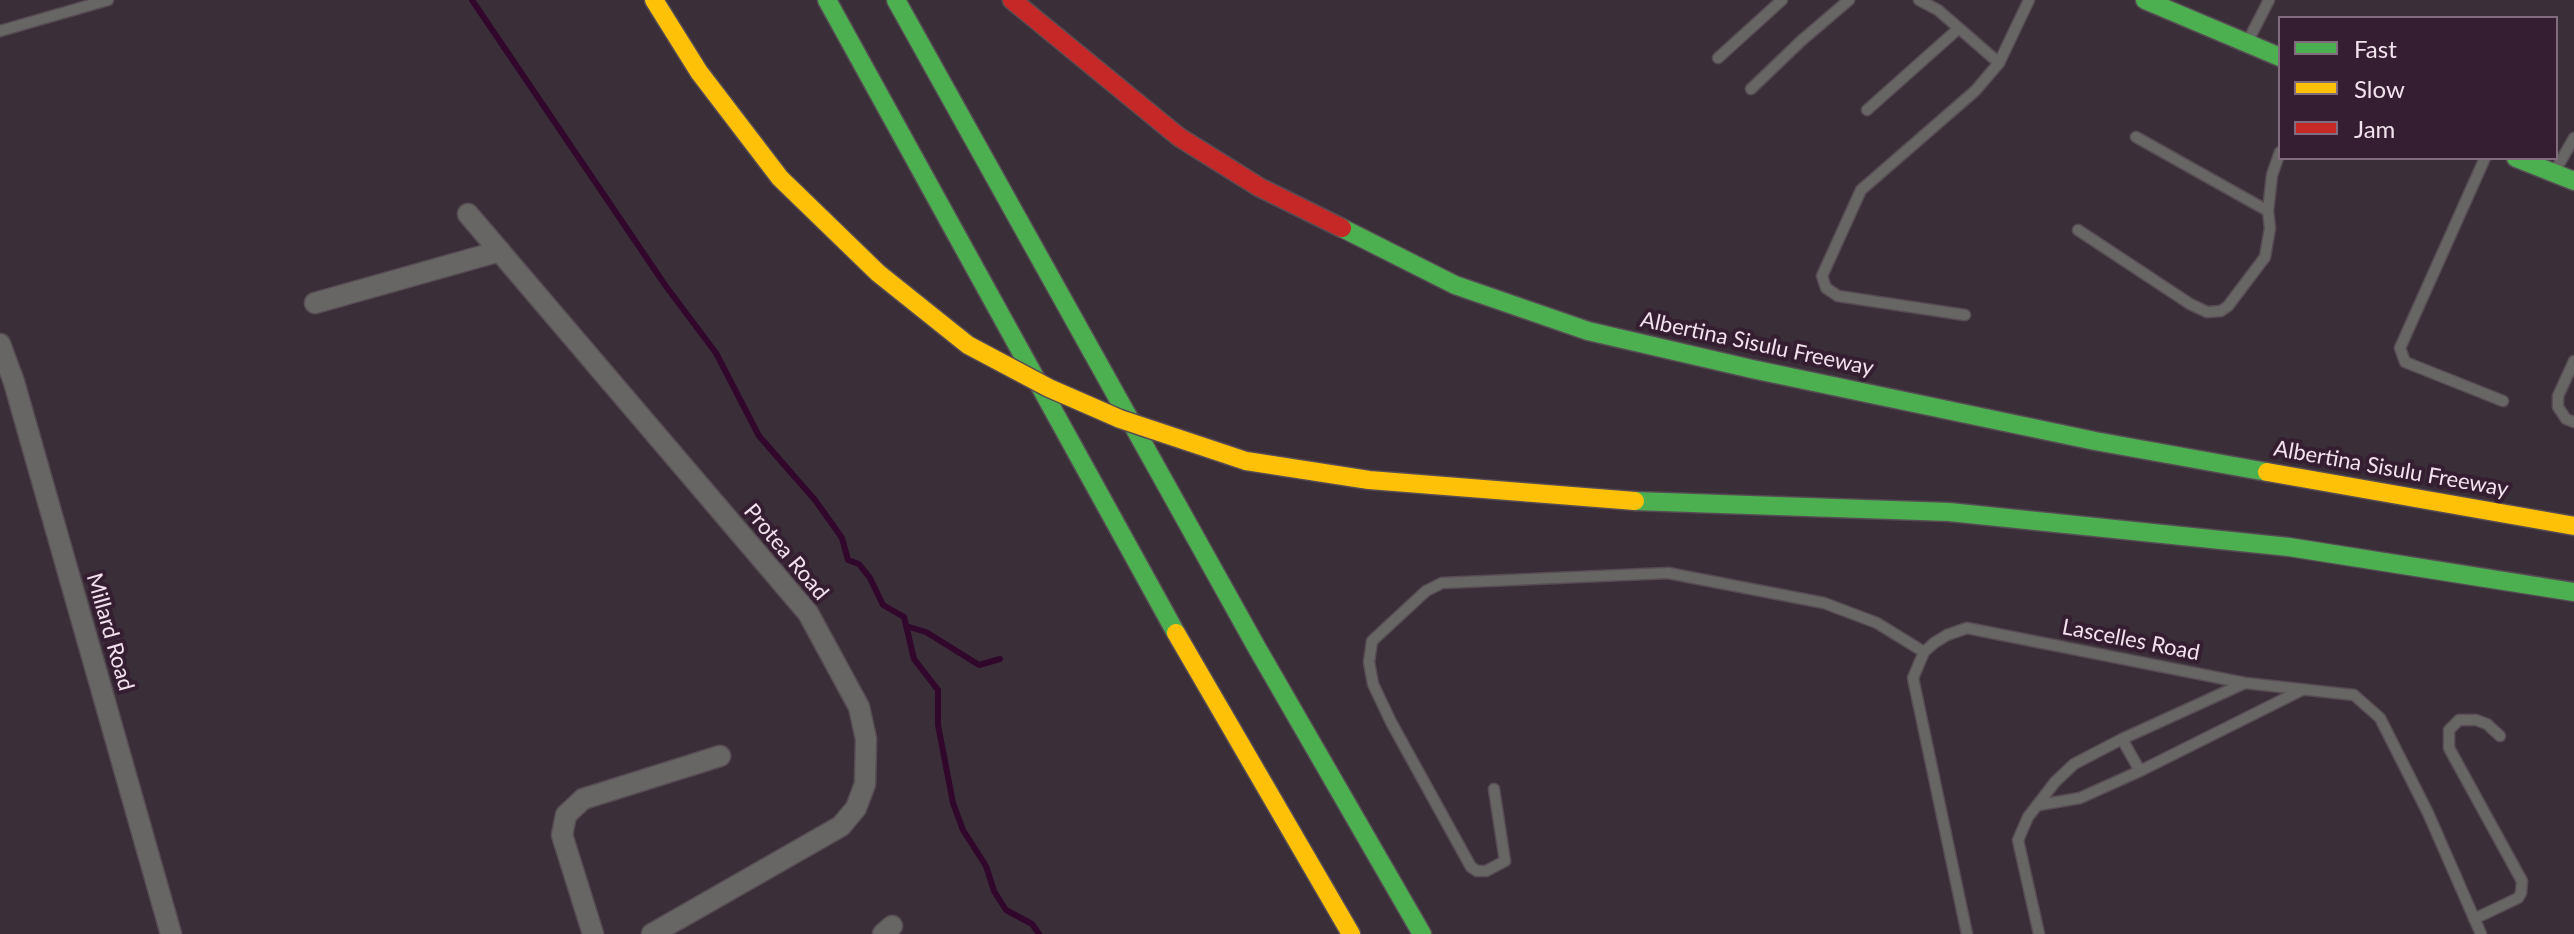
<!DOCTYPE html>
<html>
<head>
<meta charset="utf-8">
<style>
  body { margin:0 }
  #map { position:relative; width:2574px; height:934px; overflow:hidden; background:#3a2e38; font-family:Lato,sans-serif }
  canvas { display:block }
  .legend { position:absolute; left:2278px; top:16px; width:280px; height:144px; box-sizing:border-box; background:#351e31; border:2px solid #816c7d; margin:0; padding:10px 14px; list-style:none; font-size:24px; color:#f2e2ee }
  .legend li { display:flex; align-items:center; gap:16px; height:40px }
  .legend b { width:40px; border:2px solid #816c7d }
</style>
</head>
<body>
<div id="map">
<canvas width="2574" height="934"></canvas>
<ul class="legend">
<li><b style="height:10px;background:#4caf50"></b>Fast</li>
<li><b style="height:10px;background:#ffc107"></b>Slow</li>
<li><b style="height:10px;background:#c62828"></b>Jam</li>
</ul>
</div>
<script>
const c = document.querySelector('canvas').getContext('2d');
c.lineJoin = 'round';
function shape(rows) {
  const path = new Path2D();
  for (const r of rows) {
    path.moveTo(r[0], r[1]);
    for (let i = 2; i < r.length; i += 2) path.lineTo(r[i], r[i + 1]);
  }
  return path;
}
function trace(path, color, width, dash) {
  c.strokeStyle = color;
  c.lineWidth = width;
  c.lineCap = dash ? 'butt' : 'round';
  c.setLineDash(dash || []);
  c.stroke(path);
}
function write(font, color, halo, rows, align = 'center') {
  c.font = font + ' Lato,sans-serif';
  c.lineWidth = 8;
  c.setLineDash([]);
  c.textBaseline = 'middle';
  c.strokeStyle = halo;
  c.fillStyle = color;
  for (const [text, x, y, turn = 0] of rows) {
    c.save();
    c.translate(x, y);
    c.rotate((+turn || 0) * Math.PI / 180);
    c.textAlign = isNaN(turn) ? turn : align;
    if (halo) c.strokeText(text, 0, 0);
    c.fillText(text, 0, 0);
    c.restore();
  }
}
const stream = shape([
  [472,0,665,285,716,353,759,436,815,500,842,538,848,560,859,564,870,578,883,605,904,617,914,659,938,690,938,725,953,803,963,830,986,866,994,891,1006,910,1032,924,1039,934],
  [906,626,926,632,979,665,1000,659]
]);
const lane = shape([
  [1919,0,1938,10,1999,63],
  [0,31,108,0],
  [2248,41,2269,0],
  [1718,58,1782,0],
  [1751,89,1801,41,1849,0],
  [1867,110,1958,29],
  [2136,137,2268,211],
  [2485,158,2400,348,2405,362,2503,401],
  [2555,171,2574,138],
  [2078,230,2190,304,2207,312,2221,311,2228,306,2265,257,2270,228,2268,211,2272,175,2280,152],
  [1965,315,1838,296,1826,288,1822,276,1861,190,1975,91,1999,63,2029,0],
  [2574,361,2558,396,2558,407,2566,419,2574,422],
  [2122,739,2140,771],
  [1494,789,1505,861,1486,871,1477,871,1471,867,1391,722,1373,684,1369,662,1372,641,1426,591,1442,583,1668,573,1824,603,1877,623,1924,652],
  [2039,805,2080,798,2140,771,2302,690],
  [2474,919,2518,898,2521,893,2522,881,2449,748,2449,730,2459,720,2476,720,2487,724,2500,736],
  [1967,934,1913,678,1924,652,1934,643,1947,635,1967,628,2245,683,2354,695,2380,718,2428,813,2481,934],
  [2039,934,2018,840,2028,817,2055,782,2074,764,2122,739,2245,683]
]);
const street = shape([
  [468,214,808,613,859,707,866,739,865,784,856,808,841,826,652,934],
  [315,303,500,251],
  [0,344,14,382,171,934],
  [593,934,562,835,566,815,583,799,720,756],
  [883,934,892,926]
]);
const fast = shape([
  [827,0,1176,633],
  [896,0,1257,648,1422,934],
  [2145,0,2280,57],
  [2516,158,2574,181],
  [1342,228,1455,285,1588,331,1752,369,2095,441,2267,472],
  [1635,501,1949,512,2289,547,2574,592]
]);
const slow = shape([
  [654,0,699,72,780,178,878,273],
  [1246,461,1369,480,1635,501],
  [2267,472,2574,526],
  [1176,633,1351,934]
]);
const jam = shape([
  [1012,0,1179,137,1259,187,1342,228]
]);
const slowBridge = shape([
  [878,273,968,345,1049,388,1120,419,1246,461]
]);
const streetNames = [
  ["Albertina Sisulu Freeway",1757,344,12],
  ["Albertina Sisulu Freeway",2391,469,10],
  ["Protea Road",786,552,50],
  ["Millard Road",110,632,74],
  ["Lascelles Road",2131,640,11]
];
trace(stream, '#31072c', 6);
trace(lane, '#574c54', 13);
trace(street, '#574c54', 23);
trace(fast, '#574c54', 21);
trace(slow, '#574c54', 21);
trace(jam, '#574c54', 21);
trace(lane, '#676664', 10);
trace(street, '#676664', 20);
trace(fast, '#4caf50', 18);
trace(slow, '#ffc107', 18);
trace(jam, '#c62828', 18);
trace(slowBridge, '#574c54', 21, []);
trace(slowBridge, '#ffc107', 18);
write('22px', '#f2e2ee', '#351e31', streetNames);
</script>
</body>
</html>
